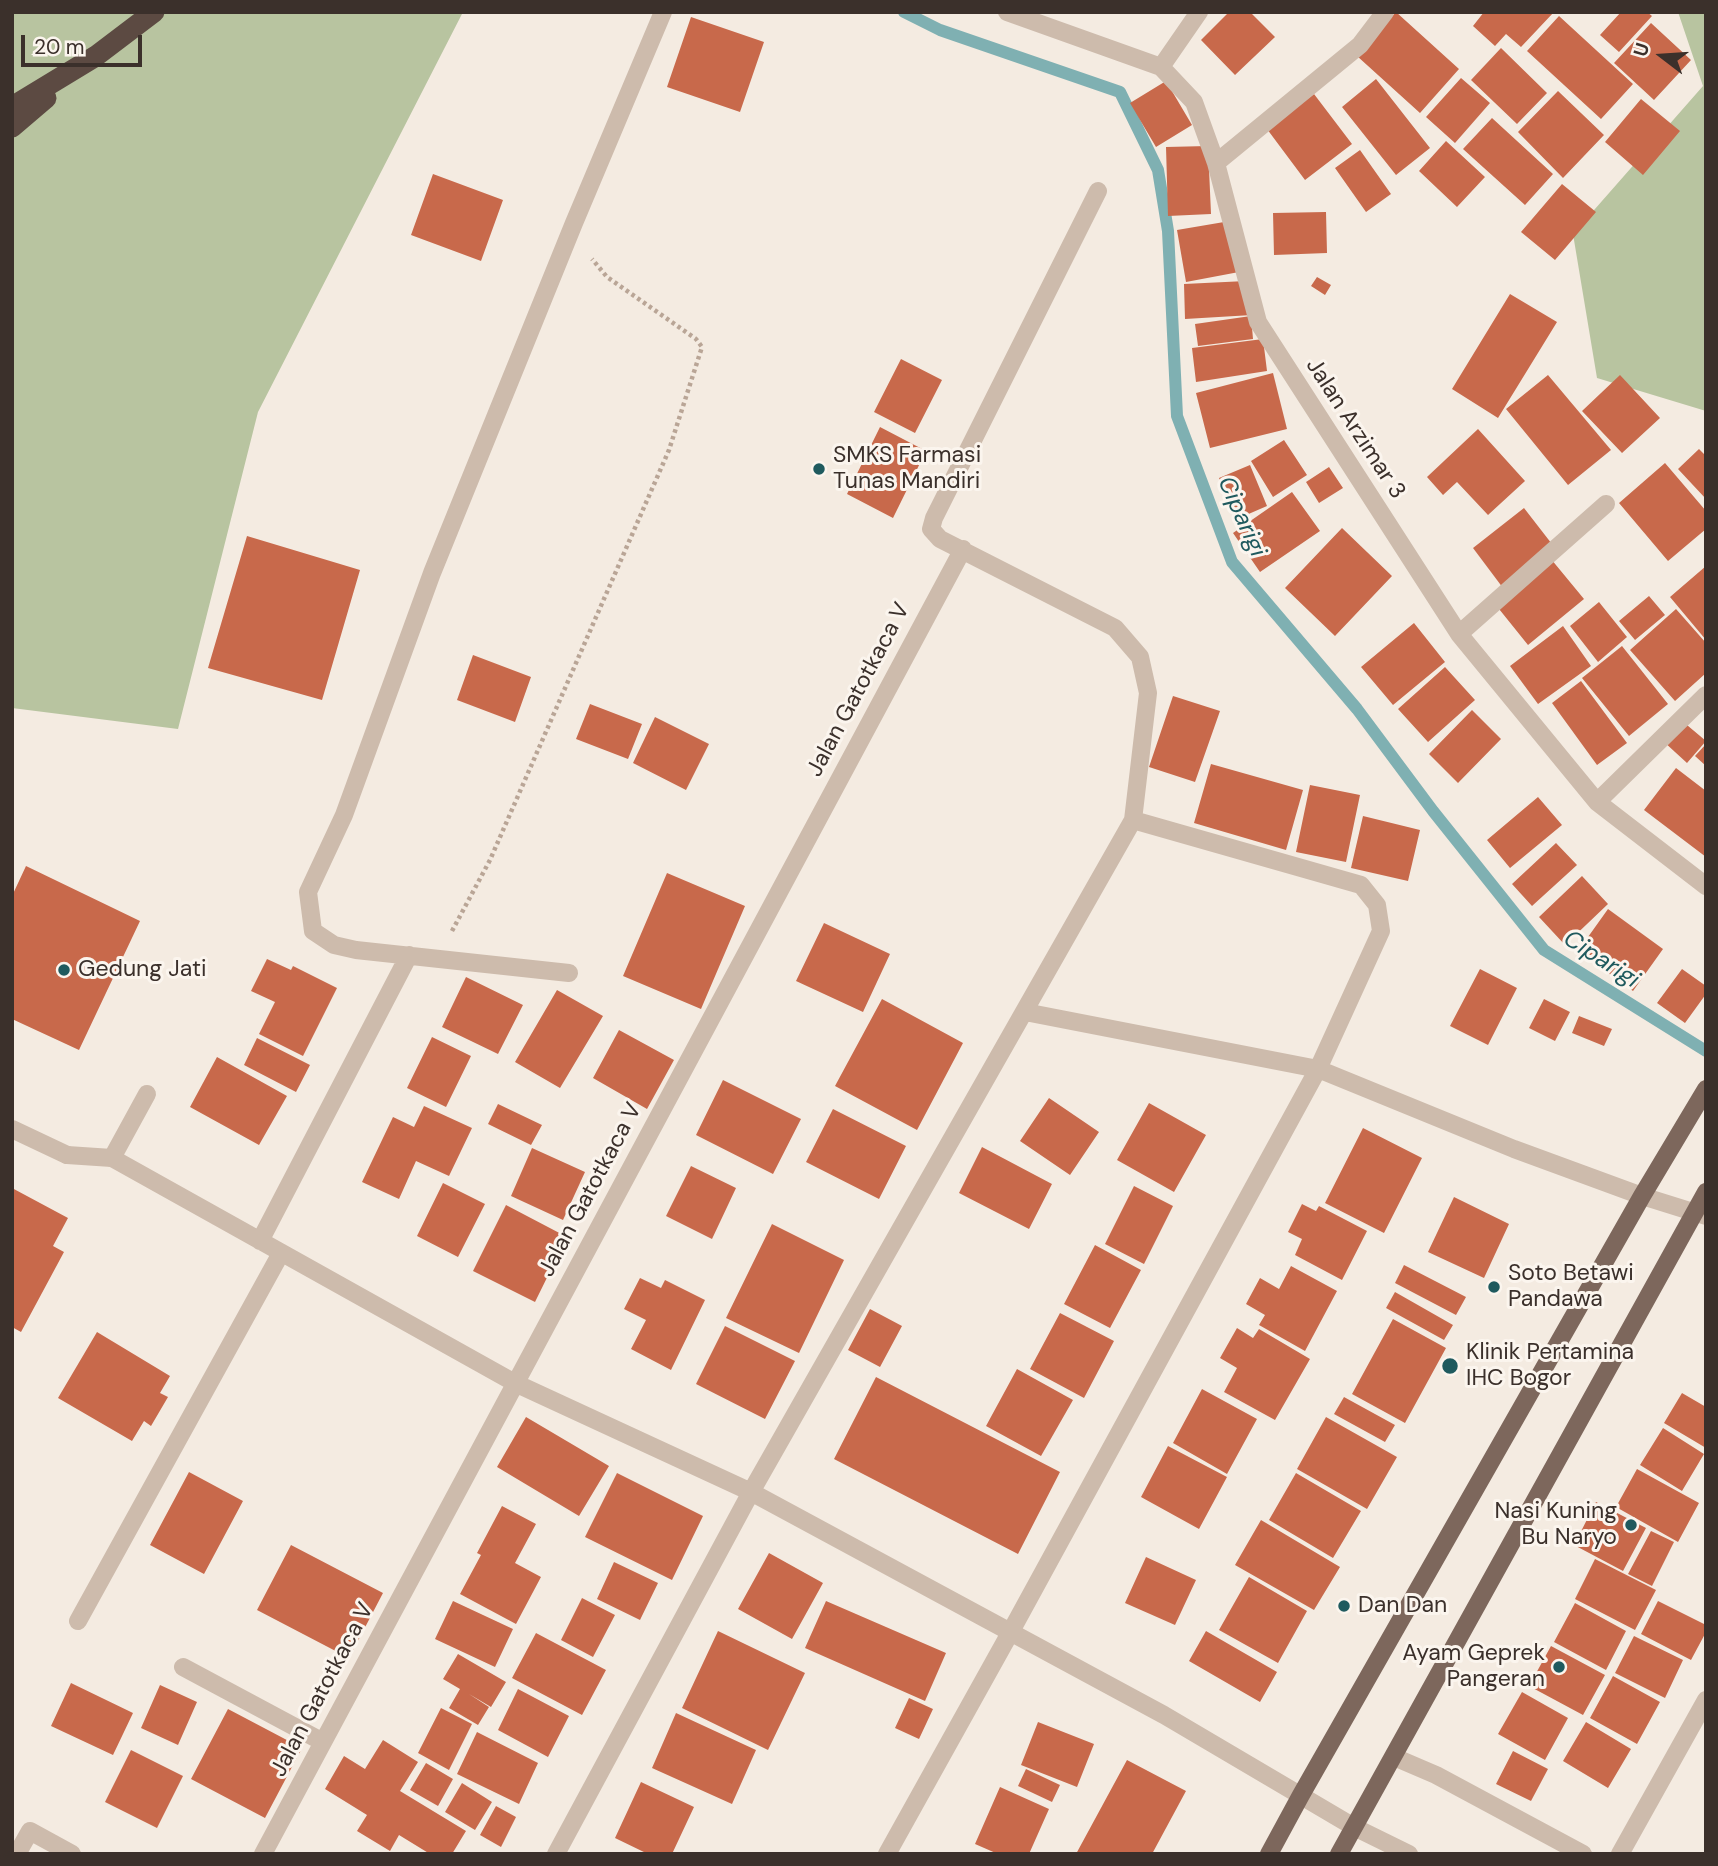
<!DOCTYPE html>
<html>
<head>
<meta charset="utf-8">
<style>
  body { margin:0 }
  #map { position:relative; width:1718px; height:1866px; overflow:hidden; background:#f4ebe1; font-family:"DM Sans",sans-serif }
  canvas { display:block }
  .frame { position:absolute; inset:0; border:14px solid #3b302b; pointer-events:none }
  .north { position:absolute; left:1627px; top:21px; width:70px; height:70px; -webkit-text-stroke:5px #fbf5ee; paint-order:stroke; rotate:287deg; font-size:19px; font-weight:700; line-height:28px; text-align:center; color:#3b302b }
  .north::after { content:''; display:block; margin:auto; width:24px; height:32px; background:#3b302b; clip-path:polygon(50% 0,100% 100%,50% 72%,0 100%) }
  .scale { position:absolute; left:21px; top:35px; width:121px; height:32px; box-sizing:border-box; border:4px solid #3b302b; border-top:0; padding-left:9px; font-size:21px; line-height:24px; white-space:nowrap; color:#3b302b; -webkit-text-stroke:5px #fbf5ee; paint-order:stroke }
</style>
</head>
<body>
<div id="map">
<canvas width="1718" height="1866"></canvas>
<div class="frame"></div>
<div class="north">U</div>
<div class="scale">20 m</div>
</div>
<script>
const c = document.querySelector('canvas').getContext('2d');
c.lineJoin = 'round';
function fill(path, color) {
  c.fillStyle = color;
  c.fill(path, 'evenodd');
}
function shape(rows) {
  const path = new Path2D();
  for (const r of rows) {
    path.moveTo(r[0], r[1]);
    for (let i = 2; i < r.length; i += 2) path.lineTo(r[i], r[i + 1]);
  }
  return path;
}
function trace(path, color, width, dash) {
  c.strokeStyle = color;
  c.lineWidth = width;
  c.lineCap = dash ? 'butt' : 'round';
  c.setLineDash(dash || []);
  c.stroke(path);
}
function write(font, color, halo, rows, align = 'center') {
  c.font = font + ' "DM Sans",sans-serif';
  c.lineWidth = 6;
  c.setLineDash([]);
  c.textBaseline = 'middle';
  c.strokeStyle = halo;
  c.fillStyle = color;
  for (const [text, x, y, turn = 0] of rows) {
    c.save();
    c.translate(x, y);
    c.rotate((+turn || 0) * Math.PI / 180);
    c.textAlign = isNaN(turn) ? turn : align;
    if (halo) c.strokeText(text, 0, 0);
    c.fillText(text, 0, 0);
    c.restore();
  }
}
const green = shape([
  [12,12,463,12,258,412,178,729,12,708],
  [1678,12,1706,12,1706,411,1597,378,1573,234,1703,86]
]);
const stream = shape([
  [904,12,940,30,1120,92,1158,170,1168,231,1177,416,1232,562,1357,709,1433,811,1544,950,1706,1051]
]);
const building = shape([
  [1229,12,1250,12,1275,37,1235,75,1201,40],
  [1396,12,1459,69,1420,113,1357,56],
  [1484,12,1554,12,1521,47,1506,34,1495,46,1473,26],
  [1621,12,1647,12,1652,16,1619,52,1600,35],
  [1559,16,1633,84,1601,119,1527,51],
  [691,17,764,42,740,112,667,87],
  [1651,23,1691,60,1654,100,1614,63],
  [1501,48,1547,93,1517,124,1471,80],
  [1461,78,1490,103,1455,143,1426,117],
  [1376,79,1430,148,1396,175,1342,107],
  [1166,81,1192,125,1156,147,1130,103],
  [1558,91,1604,135,1563,178,1518,132],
  [1314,94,1352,144,1305,180,1267,129],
  [1641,99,1680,131,1643,175,1605,142],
  [1492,118,1553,174,1525,205,1463,149],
  [1446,141,1485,177,1457,207,1419,171],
  [1208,146,1211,214,1168,216,1166,147],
  [1360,150,1391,194,1366,212,1335,168],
  [433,174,503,200,481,261,411,235],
  [1562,184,1596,212,1555,260,1521,232],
  [1326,212,1327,253,1274,255,1273,213],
  [1230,221,1239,272,1186,282,1177,230],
  [1317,277,1331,285,1325,295,1311,286],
  [1246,281,1252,315,1185,319,1184,284],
  [1510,294,1557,322,1498,418,1452,389],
  [1251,316,1253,339,1198,346,1195,324],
  [1263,339,1267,371,1196,382,1192,348],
  [901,359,942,380,915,433,874,412],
  [1273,373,1287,429,1210,448,1196,393],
  [1548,375,1611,450,1568,485,1506,409],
  [1620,375,1660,418,1622,453,1582,411],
  [880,427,926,451,893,518,847,494],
  [1478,429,1525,481,1488,515,1457,482,1443,495,1427,477],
  [1284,440,1307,475,1273,497,1251,461],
  [1699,449,1706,456,1706,499,1678,469],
  [1665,463,1706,511,1706,529,1668,561,1619,503],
  [1250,465,1267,506,1237,519,1219,478],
  [1329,467,1343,488,1319,503,1306,482],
  [1292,492,1320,531,1260,572,1233,533],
  [1524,508,1555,548,1503,588,1473,548],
  [1342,528,1392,576,1335,636,1285,588],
  [247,536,360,570,322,700,208,668],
  [1551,559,1584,599,1528,645,1495,604],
  [1706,566,1706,640,1670,597],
  [1649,596,1665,615,1635,640,1619,621],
  [1599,602,1627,637,1598,662,1570,626],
  [1676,609,1706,643,1706,673,1675,701,1630,650],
  [1414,623,1445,662,1393,705,1361,667],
  [1563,626,1591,666,1538,704,1510,666],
  [1622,646,1668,704,1629,736,1582,678],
  [473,655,531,677,515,722,457,700],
  [1445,667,1475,700,1428,742,1398,709],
  [1581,681,1627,743,1597,765,1552,703],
  [1173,696,1220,711,1195,782,1149,767],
  [590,704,642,724,628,759,576,739],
  [1472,710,1501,739,1458,783,1429,754],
  [655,717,709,744,686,790,633,763],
  [1681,720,1706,741,1687,763,1663,741],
  [1706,744,1706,766,1695,756],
  [1211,764,1303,790,1286,850,1194,823],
  [1676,768,1706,791,1706,857,1644,810],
  [1310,785,1360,795,1346,862,1296,852],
  [1538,797,1562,825,1510,868,1487,840],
  [1363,816,1420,830,1408,881,1351,868],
  [1556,843,1577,865,1532,906,1512,884],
  [26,866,140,921,79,1050,12,1019,12,896],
  [667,873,745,906,701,1009,623,976],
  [1582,876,1608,904,1565,945,1539,917],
  [1608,909,1663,949,1633,991,1578,951],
  [824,923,890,954,863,1012,796,981],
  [267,959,291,970,293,966,337,988,303,1056,259,1034,275,1002,251,991],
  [1480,969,1517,988,1488,1045,1450,1026],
  [1682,969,1706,986,1706,994,1685,1023,1657,1003],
  [466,977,523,1005,498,1054,442,1027],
  [557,990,603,1016,560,1088,515,1062],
  [882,999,963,1043,917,1130,835,1086],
  [1544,999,1570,1012,1555,1041,1529,1028],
  [1579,1016,1612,1029,1604,1046,1572,1033],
  [619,1030,674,1060,647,1109,593,1078],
  [432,1037,471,1056,446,1107,407,1088],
  [257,1038,310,1065,296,1092,244,1065],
  [217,1057,287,1096,259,1145,190,1107],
  [723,1080,801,1119,773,1174,696,1135],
  [1049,1098,1099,1132,1070,1175,1020,1141],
  [1149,1103,1206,1135,1174,1192,1117,1160],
  [498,1104,542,1125,531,1145,488,1124],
  [424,1106,472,1128,449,1176,416,1161,399,1199,362,1182,393,1117,414,1127],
  [833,1109,906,1146,879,1199,806,1162],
  [1363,1128,1422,1158,1384,1233,1325,1203],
  [982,1147,1052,1184,1029,1229,959,1193],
  [532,1148,585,1172,563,1220,511,1196],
  [691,1166,736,1188,712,1239,666,1216],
  [443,1183,485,1204,458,1257,417,1236],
  [1134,1186,1173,1206,1144,1264,1105,1244],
  [12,1188,68,1218,53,1246,64,1252,21,1332,12,1327],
  [1454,1197,1509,1224,1484,1278,1428,1252],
  [1302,1204,1316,1211,1319,1206,1367,1231,1342,1280,1295,1255,1302,1239,1288,1232],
  [506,1205,567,1237,535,1302,473,1271],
  [772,1224,844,1260,799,1353,726,1318],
  [1095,1245,1141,1270,1110,1328,1064,1304],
  [1404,1265,1466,1297,1456,1315,1395,1283],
  [1291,1266,1337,1291,1305,1351,1259,1325,1265,1315,1246,1304,1260,1278,1279,1289],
  [640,1278,661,1288,665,1280,705,1300,671,1370,631,1349,646,1320,624,1309],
  [1395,1292,1453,1325,1444,1340,1386,1308],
  [870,1309,902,1326,880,1367,848,1350],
  [1060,1313,1114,1341,1084,1398,1030,1369],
  [1393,1319,1446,1348,1405,1423,1352,1394],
  [725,1326,795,1361,765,1419,696,1384],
  [1237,1328,1253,1338,1259,1329,1310,1359,1275,1420,1224,1392,1237,1368,1220,1358],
  [97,1332,170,1376,160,1393,168,1397,151,1426,144,1421,132,1441,58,1398],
  [1017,1369,1073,1400,1041,1456,986,1426],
  [876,1377,1060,1472,1018,1554,834,1459],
  [1202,1389,1257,1419,1227,1474,1173,1443],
  [1682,1393,1706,1407,1706,1448,1664,1423],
  [1344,1397,1395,1425,1385,1442,1334,1414],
  [526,1417,609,1466,579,1516,497,1467],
  [1326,1417,1397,1457,1367,1509,1297,1469],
  [1663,1428,1704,1454,1682,1491,1640,1465],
  [1168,1446,1227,1477,1199,1529,1141,1497],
  [1637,1469,1699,1503,1678,1542,1616,1507],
  [189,1472,243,1501,204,1574,150,1545],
  [617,1473,703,1516,672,1580,585,1537],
  [1296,1473,1361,1511,1333,1558,1269,1520],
  [1596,1502,1646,1528,1623,1571,1574,1545],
  [502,1506,536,1524,515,1563,541,1577,516,1624,460,1594,481,1555,477,1553],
  [1261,1520,1340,1567,1314,1610,1235,1565],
  [1651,1531,1674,1542,1652,1586,1628,1574],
  [291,1545,383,1593,349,1658,257,1610],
  [769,1553,823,1583,792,1639,738,1609],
  [1146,1557,1196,1580,1175,1625,1125,1603],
  [1595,1559,1656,1590,1635,1630,1575,1599],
  [614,1562,658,1583,640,1620,597,1599],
  [1249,1577,1307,1611,1278,1663,1219,1630],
  [582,1598,615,1615,593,1657,561,1640],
  [453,1601,513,1629,495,1667,435,1639],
  [826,1601,946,1653,925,1701,805,1648],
  [1658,1601,1706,1625,1706,1632,1691,1660,1641,1634],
  [1575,1603,1626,1631,1606,1670,1554,1642],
  [718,1631,805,1673,768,1750,682,1708],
  [1206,1631,1277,1672,1260,1702,1189,1661],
  [536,1633,606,1670,582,1715,512,1678],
  [1634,1636,1683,1660,1665,1698,1615,1673],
  [1551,1646,1605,1675,1583,1715,1529,1686],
  [458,1654,506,1682,491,1707,469,1694,489,1707,478,1725,449,1708,460,1689,443,1679],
  [1613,1676,1660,1702,1637,1744,1590,1718],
  [71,1683,133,1713,113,1755,51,1726],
  [160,1685,197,1702,178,1745,141,1728],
  [518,1689,569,1716,548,1757,498,1730],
  [1522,1692,1568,1718,1545,1760,1498,1734],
  [909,1698,933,1709,919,1739,895,1728],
  [441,1708,472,1724,449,1770,418,1753],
  [228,1709,302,1748,265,1818,191,1779],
  [676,1713,756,1750,732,1804,652,1768],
  [1038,1722,1094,1744,1077,1787,1021,1765],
  [1586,1722,1631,1749,1608,1788,1563,1761],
  [477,1732,538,1763,519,1804,457,1774],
  [383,1740,418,1762,400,1791,466,1831,452,1854,430,1854,399,1835,390,1851,357,1831,367,1815,325,1789,344,1756,365,1769],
  [131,1750,183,1776,157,1828,105,1802],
  [1513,1751,1548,1769,1531,1801,1496,1784],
  [1127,1760,1186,1791,1152,1854,1076,1854],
  [426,1763,453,1779,438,1806,410,1790],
  [1026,1769,1060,1785,1052,1802,1018,1786],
  [641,1782,694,1807,672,1854,648,1854,615,1838],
  [462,1783,492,1802,475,1830,445,1812],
  [1000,1787,1049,1809,1029,1854,998,1854,975,1844],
  [496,1806,516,1817,501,1847,480,1835]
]);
const path = shape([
  [452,931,490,860,669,450,702,347,696,339,607,277,592,259]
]);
const lane = shape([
  [12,1129,67,1155],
  [112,1158,147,1094]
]);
const street = shape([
  [1007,12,1161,67,1194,102,1216,163,1258,322,1459,634,1597,802,1706,886],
  [1161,67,1199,12],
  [1216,163,1360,45,1385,12],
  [1459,634,1606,504],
  [1597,802,1706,695],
  [569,973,356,950,334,945,313,931,308,892,344,815,432,573,574,223,663,12],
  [1025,1012,1318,1069,1514,1149,1642,1196,1706,1216],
  [67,1155,112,1158,515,1383,751,1492,1164,1715,1354,1827,1409,1854],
  [260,1241,409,955],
  [78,1621,281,1253],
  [183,1667,323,1742],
  [1394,1757,1436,1775,1583,1854],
  [17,1854,30,1831,72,1854],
  [263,1854,963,549],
  [556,1854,751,1492,1133,820,1148,693,1140,657,1115,628,940,539,931,529,934,518,1098,191],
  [887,1854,1010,1633,1318,1069,1381,931,1377,905,1361,885,1133,820],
  [1620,1854,1706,1700]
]);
const primary = shape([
  [1269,1854,1301,1795,1642,1196,1706,1089],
  [1339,1854,1706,1192]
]);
const highway = shape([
  [12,107,96,56,154,12],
  [12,127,46,98]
]);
const markers = [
  [819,469,7,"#1f5a5e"],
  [64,970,7,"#1f5a5e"],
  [1494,1287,7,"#1f5a5e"],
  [1450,1366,9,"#1f5a5e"],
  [1631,1525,7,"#1f5a5e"],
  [1344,1606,7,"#1f5a5e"],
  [1559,1667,7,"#1f5a5e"]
];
const streetNames = [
  ["Jalan Arzimar 3",1355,429,57],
  ["Jalan Gatotkaca V",859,690,-62],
  ["Jalan Gatotkaca V",591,1190,-62],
  ["Jalan Gatotkaca V",323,1690,-62]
];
const poiNames = [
  ["SMKS Farmasi",833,456],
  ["Tunas Mandiri",833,482],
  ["Gedung Jati",78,970],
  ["Soto Betawi",1508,1274],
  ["Pandawa",1508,1300],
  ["Klinik Pertamina",1466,1353],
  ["IHC Bogor",1466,1379],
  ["Nasi Kuning",1617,1512,"right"],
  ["Bu Naryo",1617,1538,"right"],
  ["Dan Dan",1358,1606],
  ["Ayam Geprek",1545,1654,"right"],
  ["Pangeran",1545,1680,"right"]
];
const waterNames = [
  ["Ciparigi",1241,517,66],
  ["Ciparigi",1601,960,33]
];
fill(green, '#b8c4a0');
trace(stream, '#7fb0b2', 12);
fill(building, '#c8694b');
trace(path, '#b9a596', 4.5, [3.5, 3.5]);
trace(lane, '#cdbbac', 18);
trace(street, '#cdbbac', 18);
trace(primary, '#7d675c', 18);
trace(highway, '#5c4a42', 21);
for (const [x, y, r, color] of markers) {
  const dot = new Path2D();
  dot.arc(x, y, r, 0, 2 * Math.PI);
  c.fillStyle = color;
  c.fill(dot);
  trace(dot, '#fbf5ee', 2.5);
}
write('23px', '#3b302b', '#fbf5ee', streetNames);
write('23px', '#3b302b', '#fbf5ee', poiNames, 'left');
write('italic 24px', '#1f5a5e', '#fbf5ee', waterNames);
</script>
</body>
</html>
